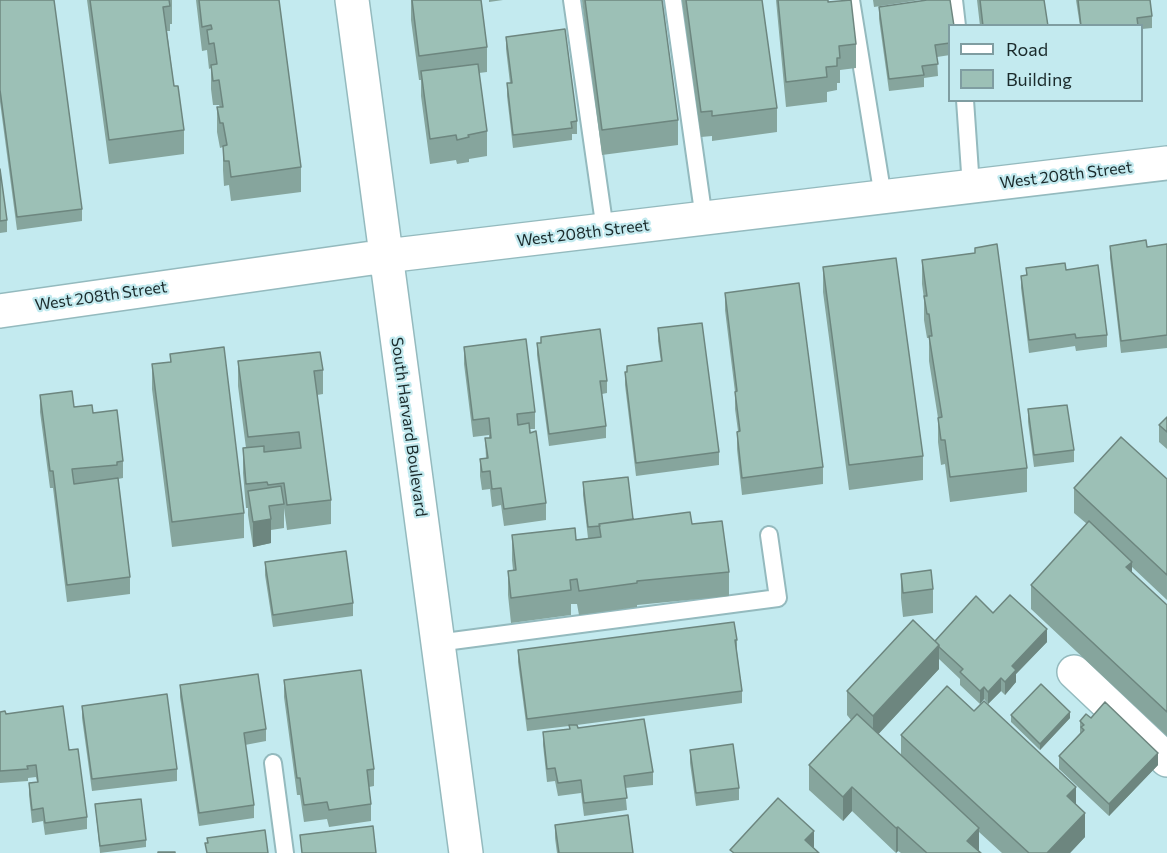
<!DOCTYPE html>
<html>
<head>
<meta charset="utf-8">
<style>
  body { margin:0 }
  #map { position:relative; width:1167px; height:853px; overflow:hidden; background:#c3eaef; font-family:Commissioner,sans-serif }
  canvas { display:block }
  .legend { position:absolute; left:948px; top:24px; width:195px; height:78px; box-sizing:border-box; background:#c3eaef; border:2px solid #7f9da1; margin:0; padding:8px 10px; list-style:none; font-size:18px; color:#1a2a2b }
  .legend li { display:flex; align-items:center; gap:12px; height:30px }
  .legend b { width:30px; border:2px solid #7f9da1 }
</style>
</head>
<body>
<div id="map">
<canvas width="1167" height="853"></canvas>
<ul class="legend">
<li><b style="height:8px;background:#fff"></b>Road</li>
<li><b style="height:16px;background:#9cc0b6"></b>Building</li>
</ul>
</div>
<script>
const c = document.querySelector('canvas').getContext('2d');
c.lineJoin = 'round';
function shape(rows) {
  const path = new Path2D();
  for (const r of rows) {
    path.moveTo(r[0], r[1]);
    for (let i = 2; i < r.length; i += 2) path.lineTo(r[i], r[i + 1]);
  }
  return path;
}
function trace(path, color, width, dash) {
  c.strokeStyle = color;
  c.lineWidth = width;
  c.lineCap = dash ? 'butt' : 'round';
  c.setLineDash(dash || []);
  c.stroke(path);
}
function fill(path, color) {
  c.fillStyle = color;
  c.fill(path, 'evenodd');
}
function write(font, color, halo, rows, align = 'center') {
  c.font = font + ' Commissioner,sans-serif';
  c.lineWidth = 4.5;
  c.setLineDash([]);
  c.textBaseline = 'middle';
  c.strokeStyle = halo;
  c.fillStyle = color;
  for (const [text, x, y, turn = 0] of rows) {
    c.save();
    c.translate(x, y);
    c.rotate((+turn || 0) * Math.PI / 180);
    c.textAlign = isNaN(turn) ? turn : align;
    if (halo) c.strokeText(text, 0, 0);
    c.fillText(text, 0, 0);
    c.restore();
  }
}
const lane = shape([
  [572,0,605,230],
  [673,0,704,219],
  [851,0,883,197],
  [954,0,957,26],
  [965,100,971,187],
  [437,643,778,598,769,535],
  [273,763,285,853]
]);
const street = shape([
  [352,0,466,853],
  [0,311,386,256,1167,163],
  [1074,672,1167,760]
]);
const wall = shape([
  [0,0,82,209,82,221,17,230,0,102],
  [87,0,172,0,172,24,170,24,170,31,167,31,174,86,184,130,184,154,109,164],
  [196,0,279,0,301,167,301,192,231,201,229,185,224,186,223,170,223,147,220,148,217,132,217,107,220,107,219,105,213,105,211,89,211,68,209,69,207,50,202,51],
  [411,0,481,0,487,47,487,72,479,73,487,131,487,156,469,159,469,162,457,164,456,160,430,164,421,96,421,80,419,80,411,20],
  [489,0,503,0,489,2],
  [582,0,662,0,678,120,678,145,602,155],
  [682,0,762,0,777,108,777,132,712,141,712,136,701,137],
  [776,0,828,0,828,2,856,44,856,68,840,70,840,83,837,83,837,90,827,92,827,102,786,107],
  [873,0,920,0,874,7],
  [977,0,1044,0,1048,26,980,26],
  [1076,0,1150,0,1152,16,1152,28,1142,29,1142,26,1080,26],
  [879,7,950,26,950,55,937,57,938,76,924,78,924,87,889,91,879,19],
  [506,37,577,121,577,134,572,134,572,140,513,148,507,96,507,83,510,83,506,49],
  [0,169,7,220,7,232,0,233],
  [1167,244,1167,348,1121,353,1110,258,1110,246,1147,247],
  [975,248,1027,468,1027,492,950,502,945,464,941,465,938,442,938,418,929,361,929,338,927,338,924,320,924,299,922,284,922,260,975,253],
  [823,267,923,456,923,480,849,490,823,292],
  [1026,268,1066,270,1107,335,1107,347,1076,351,1075,346,1029,353,1021,288,1021,276,1026,275],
  [725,293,823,467,823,484,742,495,737,449,737,432,738,431,735,409,735,392,725,310],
  [658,328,719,452,719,465,636,476,625,385,625,372,627,372,627,366,661,362,658,341],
  [541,337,607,381,607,393,602,394,606,426,606,438,549,446,537,355,537,343,541,343],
  [464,347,535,412,535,429,530,429,546,503,546,520,504,526,501,505,492,507,490,489,482,490,480,476,480,459,486,458,485,438,489,438,489,435,473,437,464,364],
  [170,354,244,513,244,538,172,547,152,389,152,364,170,362],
  [238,361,323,370,323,394,317,395,331,500,331,524,287,530,284,508,284,528,271,530,271,543,253,547,248,515,248,508,246,508,243,473,243,448,246,448,238,386],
  [40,395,93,413,123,461,123,478,118,479,130,577,130,594,67,602,53,488,50,488,40,412],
  [1028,409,1074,450,1074,462,1034,467,1028,422],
  [1167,417,1167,449,1159,442,1159,425],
  [1167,479,1167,600,1132,567,1132,573,1167,605,1167,736,1031,609,1031,585,1087,524,1074,513,1074,488],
  [583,482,633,519,692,524,729,572,729,596,637,605,637,607,579,615,577,604,571,604,571,615,511,623,508,595,508,571,513,570,512,560,512,535,576,540,588,538,583,495],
  [265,562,353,603,353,616,273,627,265,575],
  [901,574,933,589,933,613,903,617,901,598],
  [993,613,1047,642,1016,674,1016,682,1005,695,1001,691,988,704,984,699,980,704,960,685,960,679,939,659,939,669,878,734,901,756,901,735,1076,804,1085,837,1070,853,1002,853,979,832,979,852,981,853,901,853,898,851,896,853,852,811,843,821,809,790,809,765,851,720,847,715,847,691,935,641],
  [737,640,737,652,742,691,742,703,577,725,578,728,653,772,653,785,625,788,627,810,584,816,581,793,558,796,555,781,547,782,543,745,543,732,569,729,569,726,527,731,518,662,518,650],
  [284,680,374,769,374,786,369,787,371,804,371,821,329,827,327,819,304,822,300,795,297,795,284,697],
  [180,685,266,729,266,741,245,745,254,805,254,818,199,826,180,697],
  [82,706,177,769,177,781,92,791,82,718],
  [0,712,69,750,87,817,87,829,45,835,43,821,32,823,29,795,29,783,37,782,36,777,28,778,28,781,0,783],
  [1011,715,1070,718,1040,750,1011,722],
  [1091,718,1158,765,1109,816,1059,769,1059,756,1080,733,1080,721],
  [690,750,739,788,739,800,696,806,690,763],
  [95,804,146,840,146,847,100,853],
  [555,825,633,853,557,853,555,838]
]);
const shadedWall = shape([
  [271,519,271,543,253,547,253,522],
  [1132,562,1132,586,1126,567],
  [1047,629,1047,642,1016,674,1016,682,1005,695,1005,682,1012,666],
  [939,645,939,669,873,740,873,716],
  [1001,678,1001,691,988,704,988,692],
  [984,687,984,699,980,704,980,691],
  [1070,712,1070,718,1040,750,1040,744],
  [1158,753,1158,765,1109,816,1109,804],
  [852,787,852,811,843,821,843,797],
  [1076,787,1076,811,1067,796],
  [1085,813,1085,837,1070,853,1047,853],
  [898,827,898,851,896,853,896,828],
  [979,828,979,853,967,841],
  [814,831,814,853,805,840]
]);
const building = shape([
  [0,0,54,0,82,209,17,217,0,90,0,0],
  [90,0,169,0,170,6,163,7,174,86,178,86,184,130,109,140,90,0],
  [199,0,279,0,301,167,231,177,229,161,224,161,223,146,227,145,223,123,220,123,217,107,223,107,219,80,213,81,211,65,217,64,214,43,209,44,207,30,212,29,211,25,202,27,199,0],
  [412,0,481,0,487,47,419,56,412,0],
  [585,0,662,0,678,120,602,130,585,0],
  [686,0,762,0,777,108,712,116,712,111,701,112,686,0],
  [778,0,828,0,828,2,851,0,856,44,839,46,840,58,837,58,837,66,826,67,827,77,786,82,778,0],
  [927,0,950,0,954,26,950,26,950,43,935,45,938,64,922,66,924,75,889,79,879,7,927,0],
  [980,0,1044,0,1048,26,983,26,980,0],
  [1078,0,1150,0,1152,16,1137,18,1138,26,1081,26,1078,0],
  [565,29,577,121,571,122,572,128,513,135,507,83,512,83,506,37,565,29],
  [478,64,487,131,468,135,469,137,457,140,456,135,430,139,421,71,478,64],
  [0,169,7,220,0,221,0,169],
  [1146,240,1147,247,1167,244,1167,335,1121,341,1110,246,1146,240],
  [997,244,1027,468,950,477,945,440,941,440,938,418,942,417,929,336,932,336,929,314,927,314,924,296,927,296,922,260,975,253,975,248,997,244],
  [896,258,923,456,849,465,823,267,896,258],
  [1065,263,1066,270,1098,265,1107,335,1076,338,1075,334,1029,340,1021,276,1027,275,1026,268,1065,263],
  [799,283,823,467,742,478,737,432,740,431,735,392,737,391,725,293,799,283],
  [702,323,719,452,636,463,625,372,627,372,627,366,662,361,658,328,702,323],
  [600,329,607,381,600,381,606,426,549,434,537,343,541,343,541,337,600,329],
  [526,339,535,412,517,414,518,425,529,423,530,433,536,431,546,503,504,509,501,488,492,489,490,471,482,472,480,459,488,458,485,438,491,438,489,418,473,420,464,347,526,339],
  [224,347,244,513,172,522,152,364,171,362,170,354,224,347],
  [320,352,323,370,314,371,331,500,287,505,284,483,268,485,267,482,246,484,243,448,264,446,264,452,301,448,299,432,248,437,238,361,320,352],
  [72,391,74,407,92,405,93,413,117,410,123,461,117,462,117,465,72,469,74,484,118,478,130,577,67,585,53,471,50,471,40,395,72,391],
  [1067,405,1074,450,1034,455,1028,409,1067,405],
  [1167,417,1167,432,1159,425,1167,417],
  [1121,437,1167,479,1167,575,1074,488,1121,437],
  [628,477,633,519,599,524,600,526,588,527,583,482,628,477],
  [281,486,284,504,269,506,271,519,253,522,248,491,281,486],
  [690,512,692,524,722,521,729,572,637,581,637,583,579,591,577,579,570,580,571,590,511,598,508,571,516,570,512,535,575,528,576,540,601,537,599,524,690,512],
  [1089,521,1132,562,1126,567,1167,605,1167,712,1031,585,1089,521],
  [346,551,353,603,273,615,265,562,346,551],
  [931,570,933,589,903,593,901,574,931,570],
  [1010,595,1047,629,1012,666,1016,670,1005,682,1001,678,988,692,984,687,980,691,960,672,963,669,939,647,939,645,935,641,976,596,993,613,1010,595],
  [913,620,939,645,873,716,847,691,913,620],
  [734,622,737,640,735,640,742,691,527,719,518,650,734,622],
  [361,670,374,769,367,770,371,804,329,810,327,802,304,805,300,778,297,778,284,680,361,670],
  [258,674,266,729,244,733,254,805,199,813,180,685,258,674],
  [1041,684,1070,712,1040,744,1011,715,1041,684],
  [947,686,974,711,984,701,1076,787,1067,796,1085,813,1047,853,1029,853,901,735,947,686],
  [167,694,177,769,92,779,82,706,167,694],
  [1105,702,1158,753,1109,804,1059,756,1084,730,1081,727,1084,725,1080,721,1086,714,1091,718,1105,702],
  [63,706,69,750,78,749,87,817,45,823,43,808,32,810,29,783,38,782,36,765,27,766,28,769,0,771,0,712,5,711,6,714,63,706],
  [857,714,979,828,967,841,981,853,927,853,898,827,896,828,852,787,843,797,809,765,857,714],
  [644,719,653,772,624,776,627,798,584,803,581,780,558,783,555,768,547,769,543,732,570,729,569,725,577,725,578,728,644,719],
  [733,744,739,788,696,793,690,750,733,744],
  [778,798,814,831,805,840,819,853,734,853,730,850,778,798],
  [141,799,146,840,100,846,95,804,141,799],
  [628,815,633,853,559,853,555,825,628,815],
  [373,826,376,853,302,853,300,835,373,826],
  [265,830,268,853,207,853,205,843,208,843,207,838,265,830],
  [158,852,175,852,175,853,158,853,158,852]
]);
const streetNames = [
  ["West 208th Street",1066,175,-7],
  ["West 208th Street",583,233,-7],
  ["West 208th Street",101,296,-8],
  ["South Harvard Boulevard",409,427,82]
];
trace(lane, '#94babe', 20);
trace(street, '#94babe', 36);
trace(lane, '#fff', 16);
trace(street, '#fff', 33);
fill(wall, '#86a59d');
fill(shadedWall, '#6d867f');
fill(building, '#9cc0b6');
trace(building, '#6d867f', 1.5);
write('16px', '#1a2a2b', '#c3eaef', streetNames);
</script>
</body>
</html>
